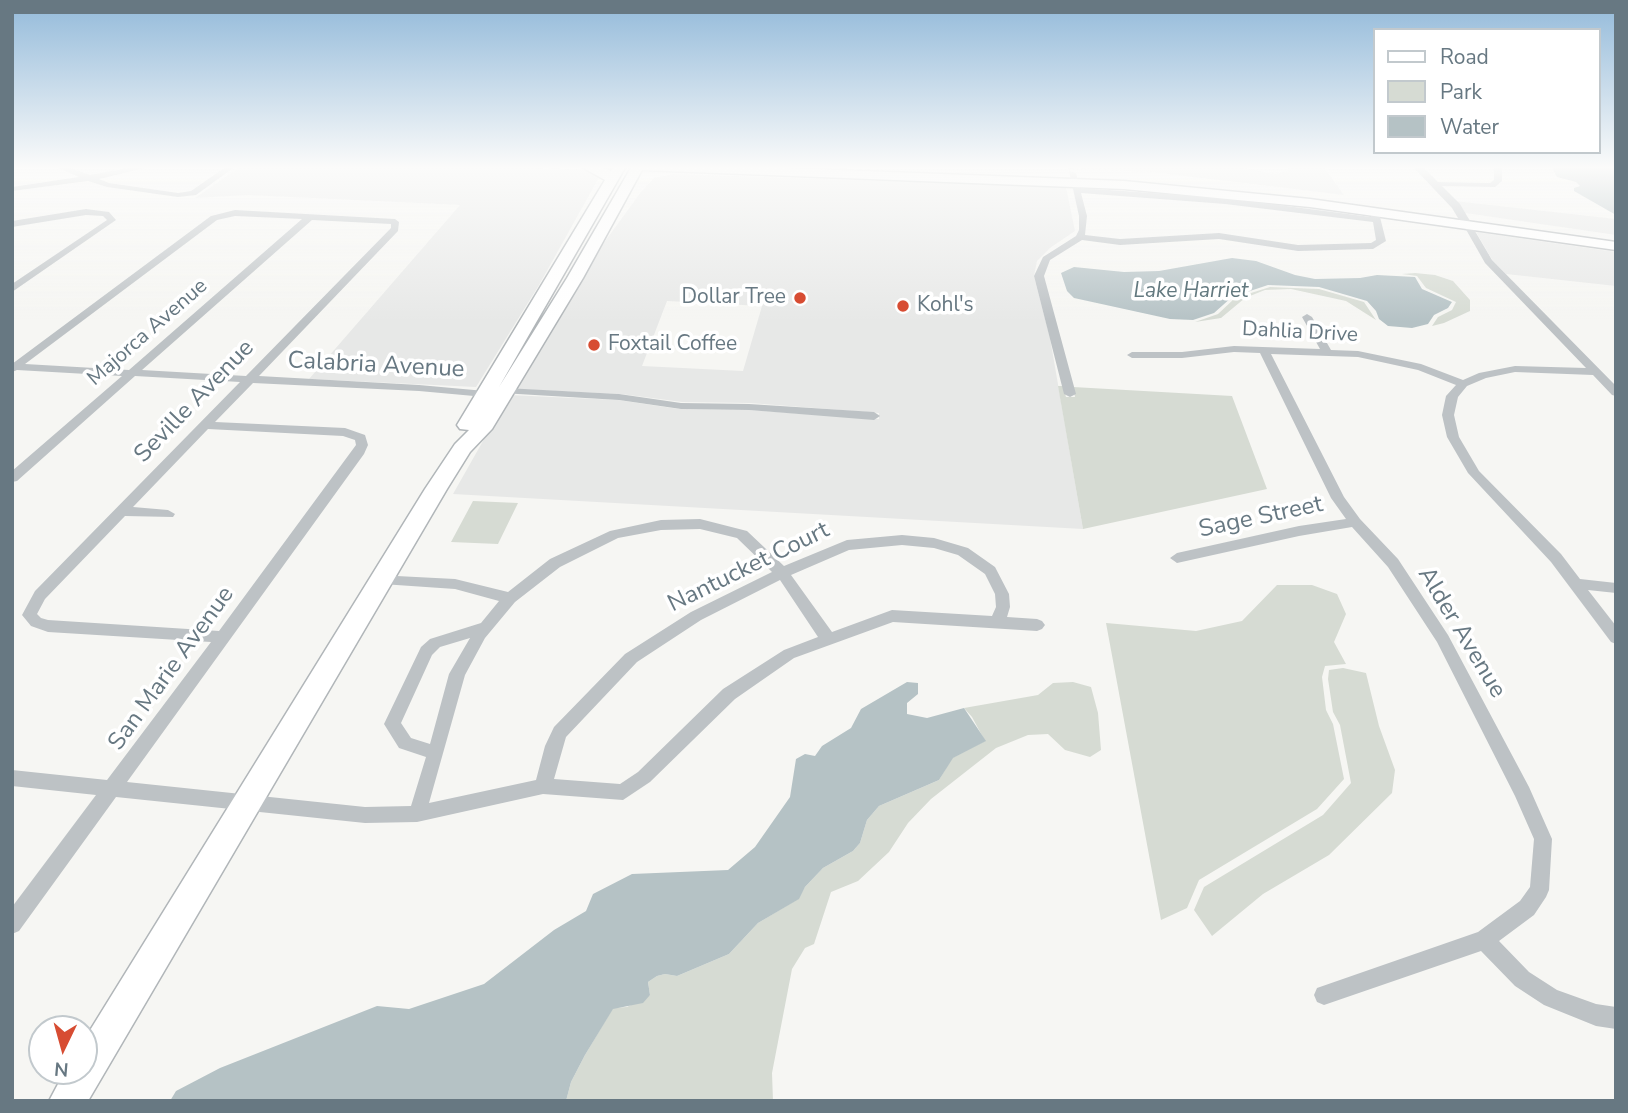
<!DOCTYPE html>
<html>
<head>
<meta charset="utf-8">
<style>
  body { margin:0 }
  #map { position:relative; width:1628px; height:1113px; overflow:hidden; background:#f6f6f3; font-family:"Nunito Sans",sans-serif }
  canvas { display:block }
  .frame { position:absolute; inset:0; border:14px solid #677882; pointer-events:none }
  .legend { position:absolute; left:1373px; top:28px; width:228px; height:126px; box-sizing:border-box; background:#fff; border:2px solid #c2c9cd; margin:0; padding:9px 12px; list-style:none; font-size:21px; color:#677882 }
  .legend li { display:flex; align-items:center; gap:14px; height:35px }
  .legend b { width:35px; border:2px solid #c2c9cd }
  .north { position:absolute; left:28px; top:1015px; width:70px; height:70px; box-sizing:border-box; background:#fff; border:2px solid #c2c9cd; border-radius:50%; rotate:185deg; font-size:19px; font-weight:700; line-height:28px; text-align:center; color:#677882 }
  .north::after { content:''; display:block; margin:auto; width:24px; height:32px; background:#d74c32; clip-path:polygon(50% 0,100% 100%,50% 72%,0 100%) }
</style>
</head>
<body>
<div id="map">
<canvas width="1628" height="1113"></canvas>
<div class="frame"></div>
<ul class="legend">
<li><b style="height:9px;background:#fff"></b>Road</li>
<li><b style="height:19px;background:#d6dbd3"></b>Park</li>
<li><b style="height:19px;background:#b5c2c5"></b>Water</li>
</ul>
<div class="north">N</div>
</div>
<script>
const c = document.querySelector('canvas').getContext('2d');
c.lineJoin = 'round';
function fill(path, color) {
  c.fillStyle = color;
  c.fill(path, 'evenodd');
}
function shape(rows) {
  const path = new Path2D();
  for (const r of rows) {
    path.moveTo(r[0], r[1]);
    for (let i = 2; i < r.length; i += 2) path.lineTo(r[i], r[i + 1]);
  }
  return path;
}
function trace(path, color, width, dash) {
  c.strokeStyle = color;
  c.lineWidth = width;
  c.lineCap = dash ? 'butt' : 'round';
  c.setLineDash(dash || []);
  c.stroke(path);
}
function write(font, color, halo, rows, align = 'center') {
  c.font = font + ' "Nunito Sans",sans-serif';
  c.lineWidth = 7;
  c.setLineDash([]);
  c.textBaseline = 'middle';
  c.strokeStyle = halo;
  c.fillStyle = color;
  for (const [text, x, y, turn = 0] of rows) {
    c.save();
    c.translate(x, y);
    c.rotate((+turn || 0) * Math.PI / 180);
    c.textAlign = isNaN(turn) ? turn : align;
    if (halo) c.strokeText(text, 0, 0);
    c.fillText(text, 0, 0);
    c.restore();
  }
}
const built = shape([
  [241,166,475,166,594,170,601,174,539,285,476,387,309,379,460,205,248,195,195,198],
  [1022,166,1231,166,1275,174,1288,171,1288,166,1323,166,1344,195,1152,172],
  [673,174,1066,187,1075,231,1050,248,1037,261,1034,276,1050,338,1083,529,453,494,509,395,618,400,679,409,749,410,879,419,879,413,750,403,682,402,621,394,513,389,581,274,641,192,654,178],
  [667,301,762,306,743,371,642,366],
  [1455,201,1616,219,1616,235,1465,213],
  [1476,232,1616,252,1616,286,1506,274,1493,261]
]);
const green = shape([
  [1415,273,1435,275,1453,281,1470,300,1470,311,1444,323,1432,326,1438,317,1452,310,1456,302,1426,288,1417,276,1402,274],
  [1270,287,1319,289,1364,302,1376,320,1346,301,1291,289,1265,290,1245,298,1221,318,1195,322,1218,314,1235,298],
  [1058,386,1063,386,1066,397,1075,397,1073,387,1232,396,1267,489,1083,529],
  [473,501,518,503,498,544,451,542],
  [1277,585,1312,585,1337,594,1346,614,1334,642,1346,664,1325,666,1322,677,1326,710,1333,724,1344,779,1317,809,1199,880,1187,908,1161,920,1106,623,1196,631,1242,621],
  [1343,668,1366,673,1379,726,1395,770,1392,793,1329,855,1263,894,1212,936,1194,910,1204,887,1323,815,1351,783,1340,725,1333,712,1328,679,1329,670],
  [1073,682,1091,687,1098,713,1101,750,1090,757,1065,750,1048,734,1028,735,996,748,931,799,908,823,889,852,858,881,831,892,814,944,805,948,792,969,772,1073,773,1101,566,1101,571,1082,585,1055,613,1008,627,1007,650,995,648,982,657,976,665,974,677,976,729,954,758,923,798,899,805,887,823,868,853,851,860,843,867,820,879,806,939,780,952,758,985,741,972,717,964,708,1038,695,1053,683]
]);
const water = shape([
  [1551,166,1616,167,1616,215,1574,191,1574,188,1580,186,1576,182,1557,177],
  [1232,258,1256,261,1295,275,1315,279,1360,278,1377,275,1415,277,1422,289,1452,302,1448,308,1434,315,1428,324,1412,328,1388,326,1379,319,1376,311,1367,301,1319,287,1268,285,1232,297,1214,313,1193,320,1170,319,1074,298,1067,291,1061,273,1074,267,1124,272,1159,271],
  [907,682,918,683,918,694,907,703,907,714,927,718,964,708,986,741,953,758,939,780,879,806,867,820,860,843,853,851,823,868,805,887,799,899,758,923,729,954,677,976,665,974,657,976,648,982,650,995,643,1003,613,1009,585,1055,571,1082,566,1101,170,1101,176,1091,220,1068,377,1006,409,1009,484,984,554,930,586,911,593,894,632,874,728,870,755,847,790,797,796,759,805,754,815,756,822,746,851,728,861,709]
]);
const minor = shape([
  [54,166,65,166,90,175,139,166,153,166,99,179,109,183,178,193,191,191,227,166,236,166,196,195,178,197,107,187,88,181,12,191,12,187,79,177,54,166],
  [1494,166,1502,166,1502,181,1495,187,1435,186,1431,184,1435,182,1490,183,1494,180,1494,166],
  [1069,171,1076,173,1080,188,1225,198,1371,217,1371,213,1375,210,1379,213,1386,241,1373,249,1298,251,1219,239,1120,245,1082,240,1050,260,1044,276,1076,394,1070,397,1064,394,1034,276,1043,257,1076,236,1079,230,1079,216,1069,171],
  [1081,193,1225,204,1373,222,1376,240,1371,243,1298,245,1219,233,1120,239,1085,235,1087,216,1081,193],
  [86,209,109,212,116,220,12,292,12,284,107,220,103,216,86,215,12,227,12,221,86,209],
  [235,210,395,219,399,222,398,231,259,376,419,385,485,391,491,394,485,397,419,391,253,383,215,422,345,428,365,435,368,445,364,454,127,782,365,807,411,806,426,757,399,748,384,724,421,647,430,639,481,623,499,601,455,589,382,584,375,579,377,575,455,579,508,592,550,559,610,531,661,520,700,519,747,531,784,566,847,540,902,535,934,538,968,548,995,567,1009,594,1010,607,1007,617,1037,619,1042,621,1045,625,1042,629,1037,631,893,622,794,658,735,699,650,782,623,800,543,794,417,822,365,823,116,797,19,931,12,934,12,907,96,795,12,786,12,770,107,780,211,642,48,632,31,626,22,615,35,591,240,382,135,376,17,481,12,482,12,471,122,376,17,370,12,372,12,364,211,216,235,210],
  [235,216,302,219,129,370,25,364,217,220,235,216],
  [312,220,391,224,391,228,246,376,142,370,312,220],
  [208,429,343,436,355,440,356,445,219,631,48,620,41,618,37,614,45,599,125,516,173,517,175,514,168,510,133,507,208,429],
  [700,529,737,538,772,572,691,612,625,654,554,727,545,746,536,780,429,803,465,675,485,638,515,602,560,567,618,538,661,530,700,529],
  [902,545,934,548,958,555,985,574,995,594,996,607,992,616,892,610,832,632,791,575,849,550,902,545],
  [780,580,818,637,784,650,723,689,638,772,620,784,554,779,566,737,637,662,701,620,780,580],
  [470,638,449,674,430,744,411,738,401,723,432,655,440,647,470,638],
  [1468,223,1472,226,1492,260,1616,386,1616,396,1612,395,1593,375,1515,372,1486,378,1467,386,1458,397,1454,415,1459,437,1479,471,1561,554,1580,579,1616,583,1616,593,1588,590,1616,626,1616,644,1611,642,1551,562,1468,473,1447,437,1442,415,1446,396,1456,385,1418,370,1358,357,1271,354,1344,497,1360,519,1398,559,1448,635,1529,787,1552,839,1549,890,1546,897,1534,915,1499,941,1529,972,1557,990,1596,1004,1616,1007,1616,1029,1596,1026,1544,1005,1515,986,1481,951,1324,1005,1317,1002,1314,995,1317,988,1478,932,1520,901,1530,887,1534,839,1515,796,1437,642,1388,567,1352,527,1299,536,1177,563,1170,558,1177,553,1299,526,1346,519,1331,498,1260,353,1234,352,1182,358,1132,358,1127,355,1132,352,1182,352,1234,346,1320,349,1302,317,1307,314,1312,317,1331,350,1358,351,1421,364,1463,380,1479,373,1515,366,1586,368,1485,263,1464,226,1468,223],
  [505,388,619,394,681,403,749,404,874,412,880,416,874,420,749,410,681,409,619,400,501,393,501,389,505,388]
]);
const tertiary = shape([
  [1412,166,1422,166,1460,204,1473,226,1472,228,1464,228,1452,208,1412,166]
]);
const primary = shape([
  [580,166,599,166,611,171,614,166,626,166,499,387,567,278,632,166,733,166,1124,181,1310,199,1616,242,1616,250,1310,207,1124,189,642,170,583,278,492,429,470,452,447,489,88,1101,49,1101,65,1071,84,1071,84,1040,425,489,455,444,469,430,460,429,457,425,605,180,580,166]
]);
const markers = [
  [800,298,7,"#d74c32"],
  [903,306,7,"#d74c32"],
  [594,345,7,"#d74c32"]
];
const farWaternames = [
  ["Lake Harriet",1191,292]
];
const farPoinames = [
  ["Dollar Tree",786,298,"right"],
  ["Kohl's",917,306],
  ["Foxtail Coffee",608,345]
];
const farStreetnames = [
  ["Majorca Avenue",148,333,-41],
  ["Dahlia Drive",1300,333,3]
];
const streetNames = [
  ["Calabria Avenue",376,366,3],
  ["Seville Avenue",195,402,-46],
  ["Sage Street",1261,518,-12],
  ["Nantucket Court",749,568,-26],
  ["Alder Avenue",1461,633,59],
  ["San Marie Avenue",172,669,-54]
];
fill(built, '#e7e8e7');
fill(green, '#d6dbd3');
fill(water, '#b5c2c5');
trace(primary, '#b1b6b9', 3);
fill(minor, '#bdc2c5');
fill(tertiary, '#bdc2c5');
fill(primary, '#fff');
const sky = c.createLinearGradient(0, 0, 0, 322);
sky.addColorStop(0, '#93bada');
sky.addColorStop(0.52, '#fbfbfa');
sky.addColorStop(1, '#fbfbfa00');
c.fillStyle = sky;
c.fillRect(0, 0, 1628, 322);
for (const [x, y, r, color] of markers) {
  const dot = new Path2D();
  dot.arc(x, y, r, 0, 2 * Math.PI);
  c.fillStyle = color;
  c.fill(dot);
  trace(dot, '#fff', 2.5);
}
write('italic 21px', '#63797f', '#fff', farWaternames);
write('21px', '#677882', '#fff', farPoinames, 'left');
write('21px', '#677882', '#fff', farStreetnames);
write('24px', '#677882', '#fff', streetNames);
</script>
</body>
</html>
